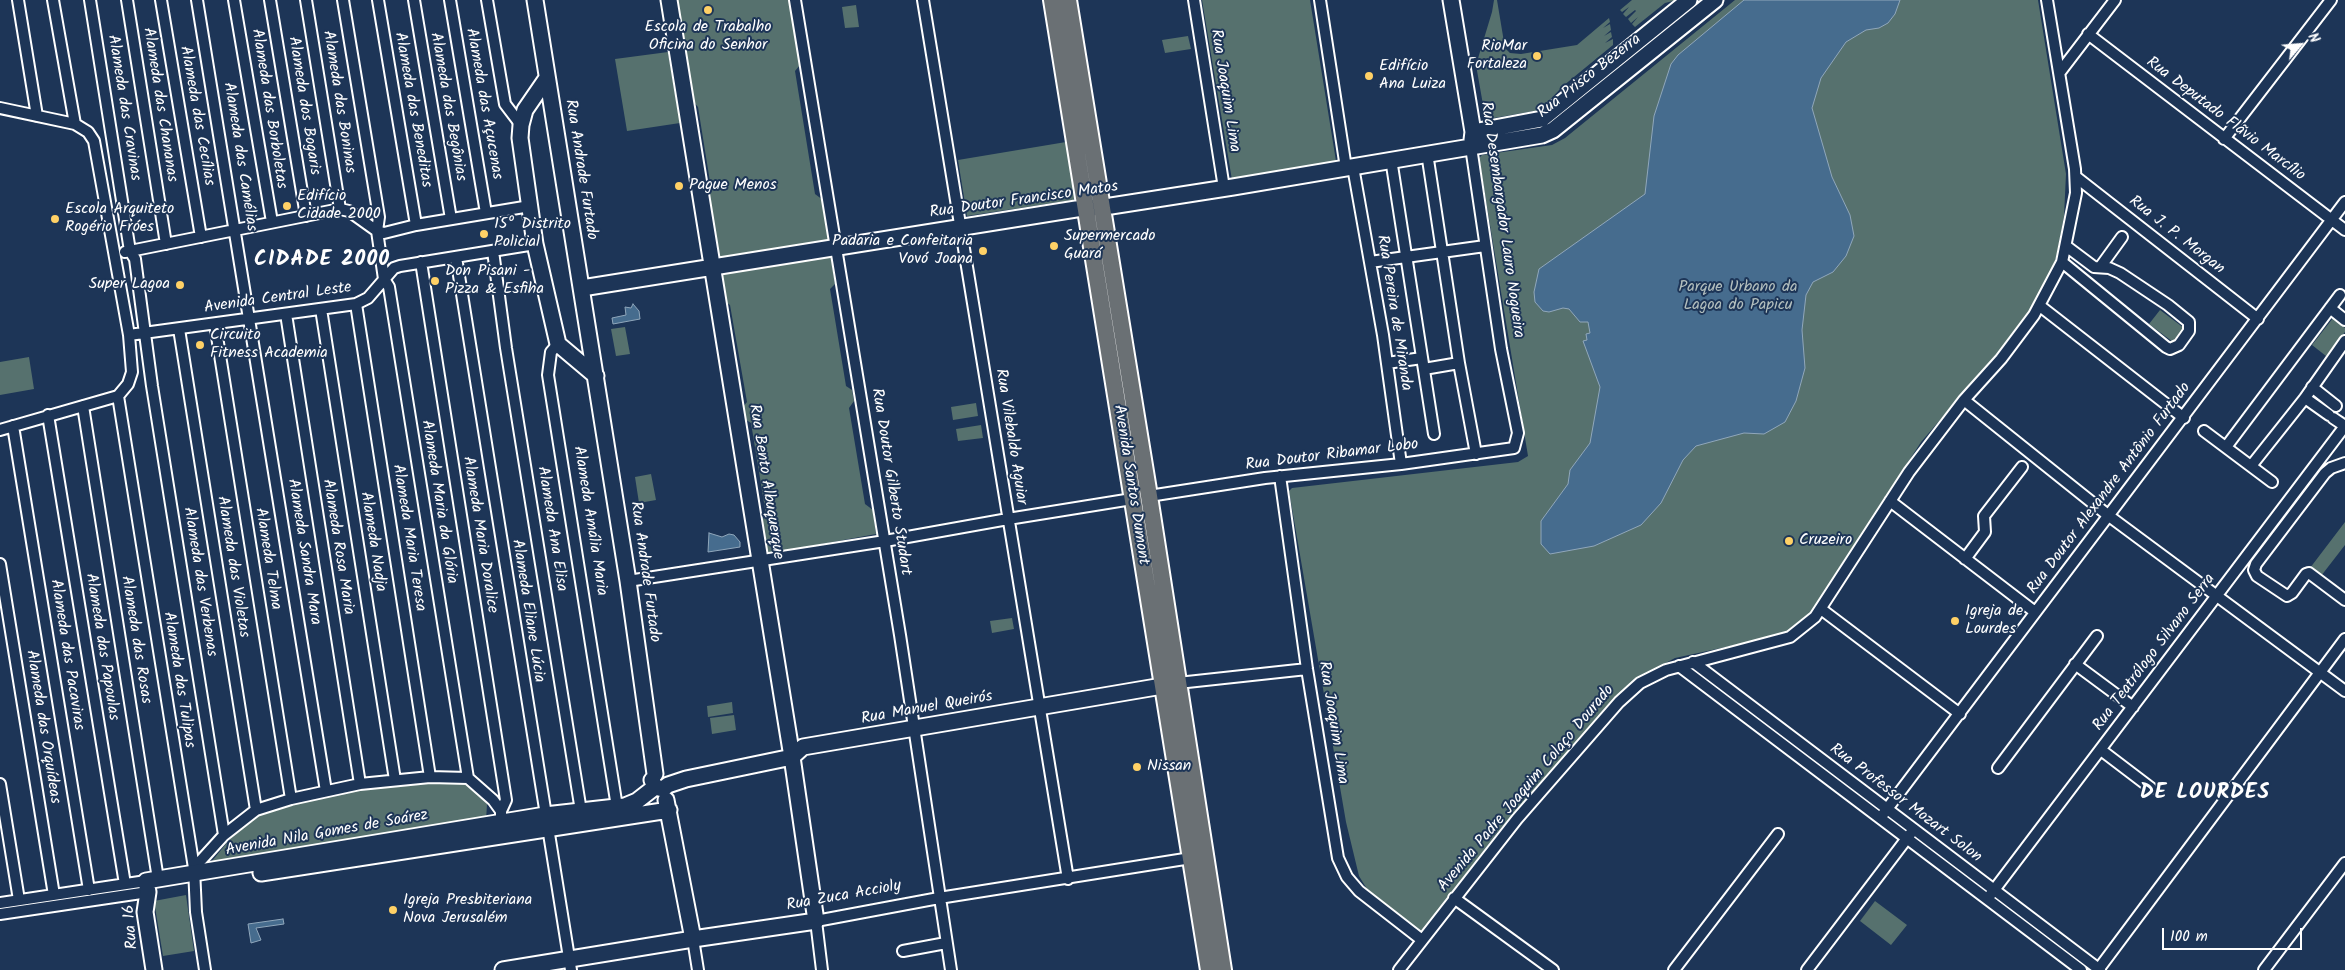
<!DOCTYPE html>
<html>
<head>
<meta charset="utf-8">
<style>
  body { margin:0 }
  #map { position:relative; width:2345px; height:970px; overflow:hidden; background:#1d3557; font-family:Kalam,sans-serif }
  canvas { display:block }
  .north { position:absolute; left:2275px; top:20px; width:50px; height:50px; -webkit-text-stroke:4px #1d3557; paint-order:stroke; rotate:63deg; font-size:14px; font-weight:700; line-height:20px; text-align:center; color:#fff }
  .north::after { content:''; display:block; margin:auto; width:18px; height:22px; background:#fff; clip-path:polygon(50% 0,100% 100%,50% 72%,0 100%) }
  .scale { position:absolute; left:2162px; top:928px; width:140px; height:22px; box-sizing:border-box; border:2px solid #fff; border-top:0; padding-left:6px; font-size:15px; line-height:18px; white-space:nowrap; color:#fff; -webkit-text-stroke:4px #1d3557; paint-order:stroke }
</style>
</head>
<body>
<div id="map">
<canvas width="2345" height="970"></canvas>
<div class="north">N</div>
<div class="scale">100 m</div>
</div>
<script>
const c = document.querySelector('canvas').getContext('2d');
c.lineJoin = 'round';
function fill(path, color) {
  c.fillStyle = color;
  c.fill(path, 'evenodd');
}
function shape(rows) {
  const path = new Path2D();
  for (const r of rows) {
    path.moveTo(r[0], r[1]);
    for (let i = 2; i < r.length; i += 2) path.lineTo(r[i], r[i + 1]);
  }
  return path;
}
function trace(path, color, width, dash) {
  c.strokeStyle = color;
  c.lineWidth = width;
  c.lineCap = dash ? 'butt' : 'round';
  c.setLineDash(dash || []);
  c.stroke(path);
}
function write(font, color, halo, rows, align = 'center') {
  c.font = font + ' Kalam,sans-serif';
  c.lineWidth = 4;
  c.setLineDash([]);
  c.textBaseline = 'middle';
  c.strokeStyle = halo;
  c.fillStyle = color;
  for (const [text, x, y, turn = 0] of rows) {
    c.save();
    c.translate(x, y);
    c.rotate((+turn || 0) * Math.PI / 180);
    c.textAlign = isNaN(turn) ? turn : align;
    if (halo) c.strokeText(text, 0, 0);
    c.fillText(text, 0, 0);
    c.restore();
  }
}
const green = shape([
  [675,0,789,0,800,65,795,71,815,194,823,200,830,238,826,242,719,259,717,256,706,192,711,188,698,107,690,98],
  [1202,0,1310,0,1336,161,1232,180],
  [1494,0,1497,0,1505,48,1510,53,1521,54,1577,45,1609,18,1610,22,1603,28,1610,24,1611,30,1604,36,1611,32,1612,37,1605,43,1613,39,1613,45,1563,86,1540,110,1488,119,1485,116,1476,65,1492,12],
  [1632,0,1677,0,1665,3,1635,27,1632,24,1638,17,1631,23,1628,19,1636,11,1635,10,1626,17,1623,14,1629,7,1622,12,1620,10],
  [1735,0,2038,0,2066,174,2064,216,2057,254,2050,278,2026,320,1921,442,1810,614,1789,631,1777,636,1675,658,1639,677,1544,778,1501,828,1421,933,1367,889,1359,876,1346,822,1289,491,1292,488,1518,462,1528,456,1479,158,1482,155,1552,145,1565,138],
  [856,5,859,27,845,28,842,7],
  [1188,36,1191,49,1165,53,1162,40],
  [668,52,680,123,627,131,615,59],
  [1066,142,1075,197,1073,200,967,216,958,160],
  [829,256,831,257,835,284,830,289,846,386,852,390,854,401,849,408,865,504,873,510,876,534,768,554,766,553,760,523,766,515,751,423,743,418,742,408,747,402,730,305,724,301,720,275],
  [2160,310,2184,328,2173,342,2149,324],
  [2333,318,2345,328,2345,332,2326,356,2312,345],
  [625,327,630,354,616,356,611,329],
  [29,357,34,389,0,395,0,362],
  [976,403,978,416,953,420,951,407],
  [981,425,983,438,958,441,956,429],
  [651,474,656,500,639,503,635,477],
  [2345,522,2345,545,2321,576,2310,568],
  [1012,618,1014,629,992,633,990,621],
  [732,702,733,713,708,717,707,706],
  [734,715,736,730,712,734,710,718],
  [463,781,477,792,487,804,486,821,208,866,243,823,256,815,292,803,341,793,405,782],
  [186,895,194,951,163,956,154,901],
  [1875,901,1907,925,1891,945,1860,921]
]);
const water = shape([
  [1744,0,1900,0,1895,14,1888,23,1879,28,1866,30,1846,42,1821,78,1812,108,1832,177,1850,215,1854,236,1846,256,1833,272,1813,282,1806,295,1802,330,1805,368,1796,401,1785,422,1764,434,1744,433,1696,446,1683,460,1661,503,1641,525,1594,546,1550,554,1541,544,1541,521,1568,484,1570,470,1590,443,1600,387,1583,341,1587,340,1586,334,1590,333,1588,322,1580,322,1569,309,1563,308,1549,312,1543,311,1535,302,1534,292,1539,269,1645,194,1654,116,1671,64,1678,55,1744,0],
  [633,304,639,311,640,319,613,324,612,318,626,315,625,307,631,308,633,304],
  [709,533,722,537,729,534,734,535,740,542,740,547,708,552,709,533],
  [283,919,284,924,256,928,261,940,251,943,248,924,283,919]
]);
const street = shape([
  [18,0,37,116],
  [53,0,75,124],
  [90,0,130,251,135,259,152,386,224,835],
  [127,0,166,244],
  [161,0,201,237],
  [197,0,326,791],
  [234,0,272,222],
  [270,0,306,216],
  [306,0,340,209],
  [343,0,379,217,377,231,384,279,389,287,468,778],
  [378,0,416,225],
  [414,0,451,219],
  [450,0,486,213],
  [487,0,505,104,521,125],
  [795,0,900,635,951,970],
  [923,0,1068,879],
  [1194,0,1224,188],
  [1320,0,1346,168],
  [2088,34,2345,230],
  [2060,72,2115,0],
  [0,108,75,124,88,132,94,141,129,335,132,372,128,384,118,396,0,430],
  [2224,139,2331,0],
  [1427,153,1459,363,1476,454],
  [1391,159,1434,434],
  [1353,167,1383,335,1401,464],
  [2076,177,2258,319],
  [493,251,506,348,581,811],
  [125,252,340,209,349,211,377,231,384,233,416,225,530,206],
  [456,257,571,970],
  [421,262,506,800,501,811],
  [1370,262,1485,246],
  [2062,262,2166,347,2170,349,2179,345,2189,331,2189,322,2168,305,2120,273,2109,268,2094,267,2066,246],
  [2101,266,2122,237],
  [356,304,430,777],
  [2040,306,2184,418],
  [2330,308,2345,320],
  [321,309,395,780],
  [286,314,360,784],
  [215,324,291,799],
  [179,329,256,810],
  [129,335,356,304,368,298,394,268,400,266,535,244],
  [558,344,551,352,548,375,617,807],
  [1387,363,1422,358],
  [1424,369,1459,363],
  [2312,387,2336,406],
  [118,396,194,868,196,912,205,970],
  [2305,398,2329,415],
  [1964,400,2109,516,2345,691],
  [83,406,158,879],
  [48,415,125,884],
  [2333,418,2345,426],
  [13,426,89,890],
  [2204,431,2272,482],
  [2226,447,2340,295],
  [2345,463,2331,468,2325,473,2256,564,2254,570,2257,576,2287,596,2292,593,2306,574,2309,573,2345,600],
  [2251,466,2305,398,2345,341],
  [1280,476,1307,669,1338,858,1347,877,1359,891,1422,940],
  [1149,496,1265,478,1401,464,1514,448,1518,433,1501,349,1471,147],
  [1890,501,2035,612],
  [1965,559,1985,532,1984,516,2022,467],
  [0,564,54,895],
  [628,581,885,541,1008,519,1132,499],
  [1821,609,1960,714],
  [1693,662,2100,970],
  [2075,664,2133,707],
  [1679,666,2081,970],
  [1178,683,1307,669],
  [2101,750,2151,788],
  [1998,768,2097,636],
  [0,784,19,900],
  [1881,817,2345,202],
  [194,868,224,835,256,810,291,799,360,784,430,777,468,778,493,800,501,811,501,817],
  [1454,898,1553,970],
  [1988,898,2345,426],
  [0,903,146,881],
  [0,914,148,892],
  [693,939,698,970],
  [903,951,946,943],
  [822,970,816,921,939,898,1191,858],
  [1399,970,1517,819,1619,702,1640,683,1666,670,1790,637,1815,617,1909,472,1964,400,2001,359,2034,315,2062,262,2076,193,2075,169,2047,0],
  [1674,970,1778,834],
  [1807,970,1911,833],
  [2098,970,2345,639],
  [2264,970,2345,863]
]);
const secondary = shape([
  [535,0,628,581,655,774],
  [1451,0,1473,132,1472,140],
  [547,78,525,110,521,125,520,138,535,244,558,344,596,376],
  [1473,132,1542,119,1689,0],
  [582,288,1076,209,1111,206,1233,187,1542,135,1553,130,1715,0],
  [652,780,655,787,663,789,668,785,686,779,792,757,803,747,1174,684],
  [666,800,693,939],
  [261,873,669,810],
  [154,970,145,912,148,892,146,881,545,815,625,806,637,801,655,787],
  [503,970,693,939,816,921,792,757,669,0]
]);
const primary = shape([
  [1052,0,1209,970],
  [1068,0,1149,496,1223,970]
]);
const markers = [
  [708,10,5,"#ffd166"],
  [1537,56,5,"#ffd166"],
  [1369,76,5,"#ffd166"],
  [679,186,5,"#ffd166"],
  [287,206,5,"#ffd166"],
  [55,219,5,"#ffd166"],
  [484,234,5,"#ffd166"],
  [1054,246,5,"#ffd166"],
  [983,251,5,"#ffd166"],
  [435,281,5,"#ffd166"],
  [180,285,5,"#ffd166"],
  [200,345,5,"#ffd166"],
  [1789,541,5,"#ffd166"],
  [1955,621,5,"#ffd166"],
  [1137,767,5,"#ffd166"],
  [393,910,5,"#ffd166"]
];
const poiNames = [
  ["Escola de Trabalho",708,28,"center"],
  ["Oficina do Senhor",708,46,"center"],
  ["RioMar",1527,47,"right"],
  ["Fortaleza",1527,65,"right"],
  ["Edifício",1379,67],
  ["Ana Luiza",1379,85],
  ["Pague Menos",689,186],
  ["Edifício",297,197],
  ["Cidade 2000",297,215],
  ["Escola Arquiteto",65,210],
  ["Rogério Fróes",65,228],
  ["15º Distrito",494,225],
  ["Policial",494,243],
  ["Supermercado",1064,237],
  ["Guará",1064,255],
  ["Padaria e Confeitaria",973,242,"right"],
  ["Vovó Joana",973,260,"right"],
  ["Don Pisani -",445,272],
  ["Pizza & Esfiha",445,290],
  ["Super Lagoa",170,285,"right"],
  ["Circuito",210,336],
  ["Fitness Academia",210,354],
  ["Cruzeiro",1799,541],
  ["Igreja de",1965,612],
  ["Lourdes",1965,630],
  ["Nissan",1147,767],
  ["Igreja Presbiteriana",403,901],
  ["Nova Jerusalém",403,919]
];
const streetNames = [
  ["Rua Prisco Bezerra",1590,77,-38],
  ["Rua Joaquim Lima",1224,91,81],
  ["Alameda das Boninas",338,102,81],
  ["Alameda das Açucenas",483,104,80],
  ["Alameda das Chananas",159,105,81],
  ["Alameda dos Bogaris",303,106,81],
  ["Alameda das Begônias",447,107,80],
  ["Alameda das Cravinas",123,108,81],
  ["Alameda das Borboletas",268,109,81],
  ["Alameda das Beneditas",412,110,80],
  ["Alameda das Cecílias",196,116,80],
  ["Rua Deputado Flãvio Marcílio",2225,120,37],
  ["Alameda das Camélias",239,157,81],
  ["Rua Andrade Furtado",580,170,81],
  ["Rua Doutor Francisco Matos",1024,201,-8],
  ["Rua Desembargador Lauro Nogueira",1501,220,82],
  ["Rua J. P. Morgan",2176,236,38],
  ["Avenida Central Leste",278,299,-8],
  ["Rua Pereira de Miranda",1393,313,81],
  ["Rua Vilebaldo Aguiar",1010,437,81],
  ["Rua Doutor Ribamar Lobo",1332,456,-7],
  ["Rua Bento Albuquerque",765,482,81],
  ["Rua Doutor Gilberto Studart",890,482,81],
  ["Avenida Santos Dumont",1130,485,81],
  ["Rua Doutor Alexandre Antônio Furtado",2110,489,-53],
  ["Alameda Maria da Glória",438,502,81],
  ["Alameda Amália Maria",589,521,81],
  ["Alameda Ana Elisa",551,529,81],
  ["Alameda Maria Doralice",479,535,81],
  ["Alameda Maria Teresa",408,538,81],
  ["Alameda Nadja",372,542,81],
  ["Alameda Rosa Maria",337,547,81],
  ["Alameda Sandra Mara",303,552,81],
  ["Alameda Telma",267,559,81],
  ["Alameda das Violetas",232,567,81],
  ["Rua Andrade Furtado",644,572,82],
  ["Alameda das Verbenas",199,582,81],
  ["Alameda Eliane Lúcia",527,611,81],
  ["Alameda das Rosas",135,640,81],
  ["Alameda das Papoulas",101,647,81],
  ["Rua Teatrólogo Silvano Serra",2155,653,-53],
  ["Alameda das Pacaviras",66,655,81],
  ["Alameda das Tulipas",178,680,81],
  ["Rua Manuel Queirós",927,709,-10],
  ["Rua Joaquim Lima",1332,723,81],
  ["Alameda das Orquídeas",42,727,81],
  ["Avenida Padre Joaquim Colaço Dourado",1527,789,-50],
  ["Rua Professor Mozart Solon",1905,804,37],
  ["Avenida Nila Gomes de Soárez",327,834,-10],
  ["Rua Zuca Accioly",844,897,-10],
  ["Rua 16",132,927,-95]
];
const parkNames = [
  ["Parque Urbano da",1738,288],
  ["Lagoa do Papicu",1738,306]
];
const districtNames = [
  ["CIDADE 2000",322,261],
  ["DE LOURDES",2205,794]
];
fill(green, '#56716e');
fill(water, '#466c8e');
trace(water, '#90a7bb', 1);
trace(street, '#fff', 14);
trace(secondary, '#fff', 19);
trace(primary, '#fff', 20);
trace(street, '#1d3557', 10);
trace(secondary, '#1d3557', 15);
trace(primary, '#6a7074', 16);
for (const [x, y, r, color] of markers) {
  const dot = new Path2D();
  dot.arc(x, y, r, 0, 2 * Math.PI);
  c.fillStyle = color;
  c.fill(dot);
  trace(dot, '#1d3557', 2);
}
write('16px', '#fff', '#1d3557', poiNames, 'left');
write('16px', '#fff', '#1d3557', streetNames);
write('16px', '#b3bfbe', '#1d3557', parkNames);
c.letterSpacing = '1px';
write('bold 21px', '#fff', '#1d3557', districtNames);
c.letterSpacing = '0px';
</script>
</body>
</html>
